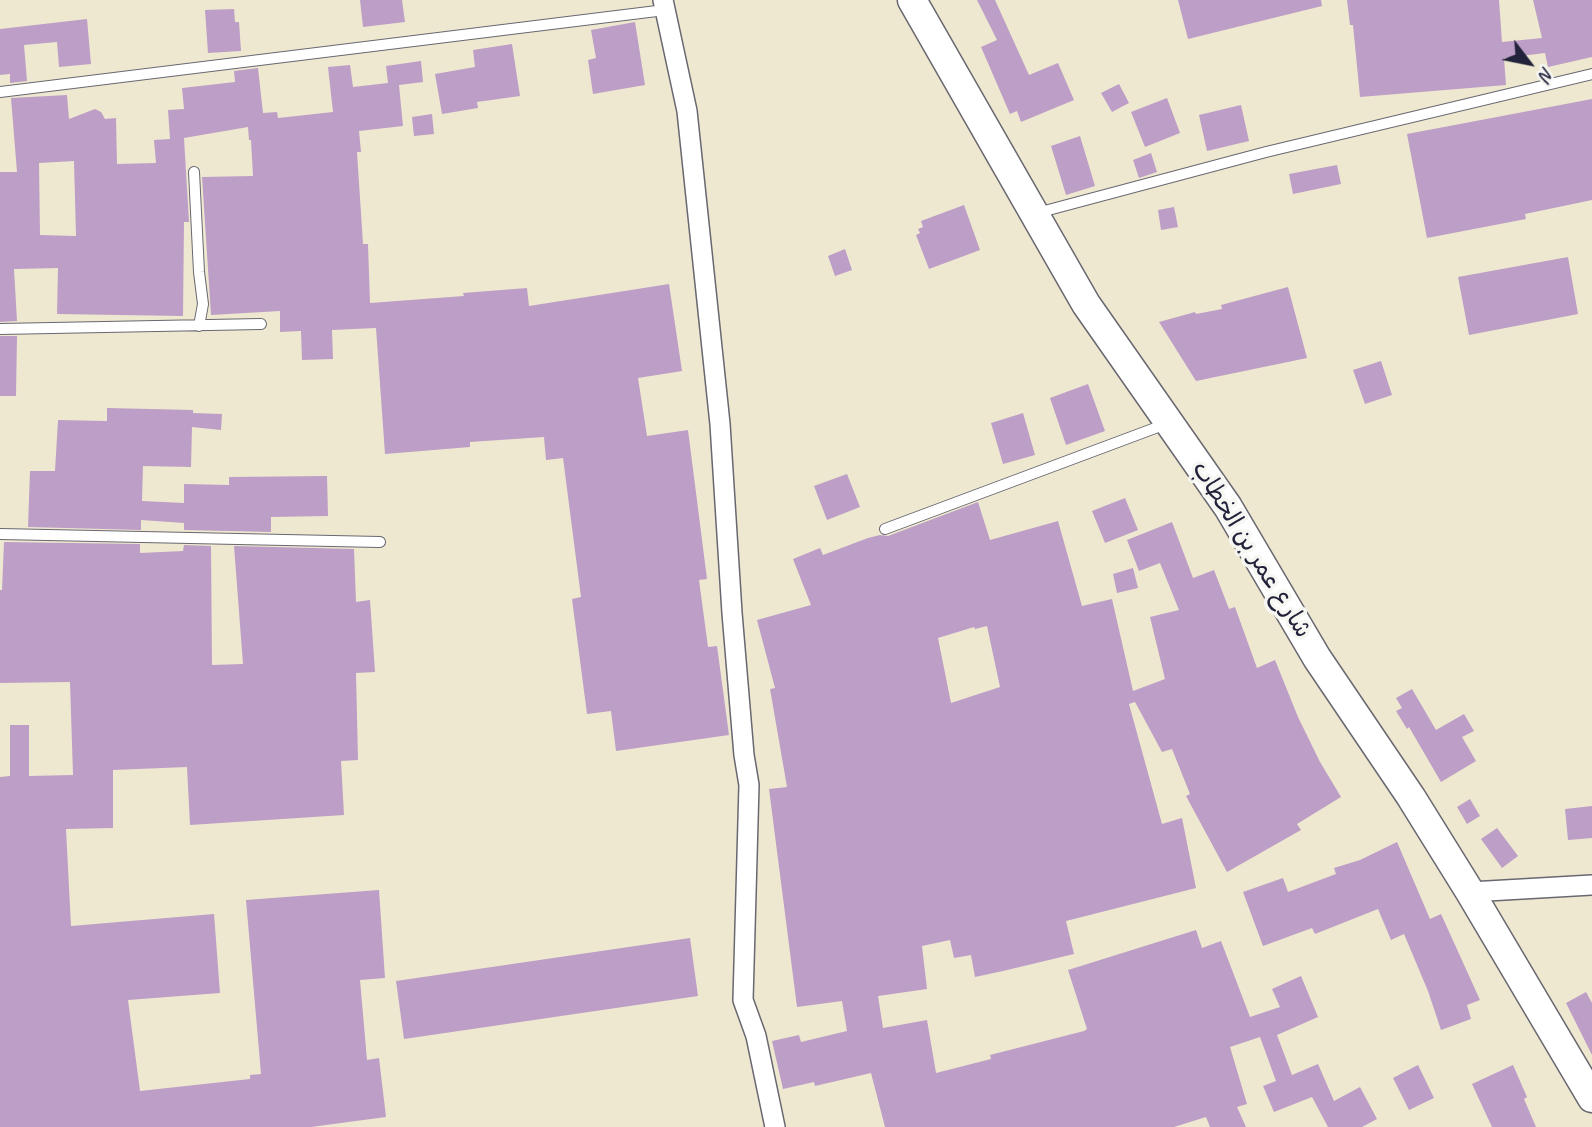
<!DOCTYPE html>
<html>
<head>
<meta charset="utf-8">
<style>
  body { margin:0 }
  #map { position:relative; width:1592px; height:1127px; overflow:hidden; background:#eee8d1; font-family:Caveat,sans-serif }
  canvas { display:block }
  .north { position:absolute; left:1494px; top:28px; width:70px; height:70px; -webkit-text-stroke:5px #f6f6f2; paint-order:stroke; rotate:122deg; font-size:19px; font-weight:700; line-height:28px; text-align:center; color:#22223b }
  .north::after { content:''; display:block; margin:auto; width:24px; height:32px; background:#22223b; clip-path:polygon(50% 0,100% 100%,50% 72%,0 100%) }
</style>
</head>
<body>
<div id="map">
<canvas width="1592" height="1127"></canvas>
<div class="north">N</div>
</div>
<script>
const c = document.querySelector('canvas').getContext('2d');
c.lineJoin = 'round';
function fill(path, color) {
  c.fillStyle = color;
  c.fill(path, 'evenodd');
}
function shape(rows) {
  const path = new Path2D();
  for (const r of rows) {
    path.moveTo(r[0], r[1]);
    for (let i = 2; i < r.length; i += 2) path.lineTo(r[i], r[i + 1]);
  }
  return path;
}
function trace(path, color, width, dash) {
  c.strokeStyle = color;
  c.lineWidth = width;
  c.lineCap = dash ? 'butt' : 'round';
  c.setLineDash(dash || []);
  c.stroke(path);
}
function write(font, color, halo, rows, align = 'center') {
  c.font = font + ' Caveat,"Playpen Sans Arabic",sans-serif';
  c.lineWidth = 7;
  c.setLineDash([]);
  c.textBaseline = 'middle';
  c.strokeStyle = halo;
  c.fillStyle = color;
  for (const [text, x, y, turn = 0] of rows) {
    c.save();
    c.translate(x, y);
    c.rotate((+turn || 0) * Math.PI / 180);
    c.textAlign = isNaN(turn) ? turn : align;
    if (halo) c.strokeText(text, 0, 0);
    c.fillText(text, 0, 0);
    c.restore();
  }
}
const building = shape([
  [360,0,402,0,405,22,363,27],
  [977,0,995,0,1029,75,1058,63,1074,100,1021,122,1017,111,1010,114,981,47,997,40],
  [1178,0,1321,0,1322,6,1188,39],
  [1347,0,1499,0,1502,42,1542,38,1533,0,1592,0,1592,57,1548,67,1545,53,1504,58,1506,85,1360,97,1353,25,1350,25],
  [234,9,235,22,239,22,241,51,208,53,205,10],
  [87,19,91,64,59,67,57,42,24,45,27,81,10,83,10,74,0,75,0,29],
  [635,22,645,85,593,94,588,60,596,58,591,30],
  [512,44,520,96,477,102,478,108,442,114,435,74,475,67,473,50],
  [421,61,423,82,399,85,403,126,359,131,361,152,357,152,363,244,368,244,370,303,464,296,463,293,527,288,529,306,669,284,682,371,638,378,647,436,688,430,707,579,699,580,708,647,717,646,729,735,616,751,611,711,587,714,572,599,581,597,563,458,546,460,544,437,470,442,470,447,385,454,376,328,332,330,333,359,302,360,301,331,280,332,280,311,211,315,202,177,253,176,251,140,249,140,248,127,184,138,189,222,184,222,183,316,57,314,58,268,14,269,17,321,0,322,0,172,17,172,11,98,67,95,69,119,95,109,101,112,105,119,116,118,117,164,156,163,154,140,170,139,168,110,184,109,182,88,235,82,234,71,258,68,263,113,277,112,278,118,333,112,328,67,350,65,353,87,388,83,386,66],
  [74,161,76,236,40,235,39,163],
  [1119,84,1129,103,1112,112,1101,93],
  [1167,98,1180,133,1145,147,1131,112],
  [1592,99,1592,200,1525,214,1526,219,1427,238,1407,134],
  [1241,105,1249,141,1207,151,1199,115],
  [432,114,434,134,414,136,412,117],
  [1080,136,1095,186,1066,195,1051,146],
  [1151,153,1157,172,1139,178,1133,160],
  [1337,165,1341,184,1293,194,1289,174],
  [964,205,980,250,929,269,916,235,920,233,918,229,923,227,921,221],
  [1174,207,1178,227,1161,230,1158,210],
  [845,249,852,270,835,276,828,256],
  [1568,257,1578,314,1469,335,1458,277],
  [1288,287,1307,358,1196,381,1159,322,1195,312,1196,314,1222,309,1221,305],
  [0,336,17,336,16,396,0,396],
  [1381,361,1392,395,1365,404,1353,370],
  [1088,384,1105,431,1066,445,1050,398],
  [107,408,193,410,193,413,222,414,221,430,192,427,191,467,143,466,142,501,184,503,184,484,229,485,229,477,327,476,328,516,271,517,271,532,184,530,184,523,141,520,141,530,28,527,30,471,55,471,58,420,107,421],
  [1023,413,1035,455,1003,464,991,423],
  [847,474,860,507,827,520,814,486],
  [1125,498,1138,530,1105,543,1092,511],
  [978,502,990,540,1058,521,1082,606,1112,599,1133,691,1165,679,1150,617,1179,610,1160,563,1139,571,1127,540,1172,522,1193,578,1214,570,1229,609,1235,607,1257,668,1275,660,1298,717,1320,762,1341,797,1297,824,1301,830,1227,872,1186,796,1190,794,1172,749,1162,752,1135,702,1129,704,1162,824,1182,818,1196,888,1066,921,1074,954,1003,971,975,977,971,955,954,958,950,940,922,946,927,989,878,996,883,1028,927,1020,936,1073,991,1059,990,1055,1084,1031,1087,1029,1068,970,1196,930,1202,948,1221,941,1250,1017,1280,1007,1272,989,1301,976,1318,1017,1277,1035,1292,1075,1318,1064,1334,1101,1360,1087,1377,1119,1362,1127,1328,1127,1312,1097,1274,1112,1263,1086,1276,1081,1260,1037,1230,1047,1247,1104,1237,1107,1246,1127,1210,1127,1206,1117,1174,1127,885,1127,871,1073,815,1086,814,1082,783,1089,772,1041,799,1035,801,1042,847,1031,842,1001,797,1007,769,789,787,787,770,689,775,688,757,620,811,605,793,559,820,548,823,555,868,538,880,535,888,536],
  [987,626,1000,687,951,703,938,638,974,627,975,629],
  [4,542,140,544,140,553,183,551,184,545,211,546,212,665,243,664,234,546,354,549,356,602,370,600,375,672,356,673,358,760,341,761,344,815,190,825,187,767,113,770,113,828,66,829,71,926,214,914,220,993,128,1000,140,1091,250,1079,250,1075,261,1074,246,900,379,890,385,978,360,980,367,1060,379,1058,386,1117,311,1127,0,1127,0,777,10,776,10,725,29,725,29,776,73,775,70,682,0,683,0,590,2,590],
  [1133,568,1138,588,1117,593,1113,574],
  [1412,689,1436,730,1464,714,1474,731,1462,737,1476,761,1441,782,1409,727,1407,729,1396,711,1402,708,1396,698],
  [1470,799,1480,816,1467,824,1457,807],
  [1592,806,1592,838,1568,840,1565,809],
  [1497,828,1518,856,1502,868,1481,839],
  [1397,842,1430,919,1441,914,1480,1000,1467,1005,1471,1019,1441,1030,1428,991,1404,934,1391,940,1378,909,1315,934,1312,928,1263,946,1243,892,1283,878,1288,892,1336,874,1334,868,1360,860],
  [690,938,698,996,404,1039,396,981],
  [1586,992,1592,1003,1592,1055,1566,1003],
  [1418,1065,1434,1098,1409,1110,1393,1078],
  [1513,1065,1527,1097,1524,1099,1536,1127,1492,1127,1472,1084]
]);
const lane = shape([
  [0,92,665,10],
  [194,172,199,272,203,304,199,326],
  [1037,213,1266,152,1592,74],
  [0,329,261,324],
  [885,529,1166,424],
  [0,534,380,542]
]);
const street = shape([
  [663,0,687,111,720,424,732,613,744,755,749,785,743,1000,756,1036,775,1127],
  [1470,892,1592,885]
]);
const secondary = shape([
  [912,0,1086,304,1228,507,1317,658,1411,797,1470,892,1592,1098]
]);
const streetNames = [
  ["شارع عمر بن الخطاب",1251,550,58]
];
fill(building, '#bd9ec6');
trace(lane, '#696770', 12);
trace(street, '#696770', 22);
trace(secondary, '#696770', 31);
trace(lane, '#fff', 10);
trace(street, '#fff', 19);
trace(secondary, '#fff', 28);
write('24px', '#22223b', '#f6f6f2', streetNames);
</script>
</body>
</html>
